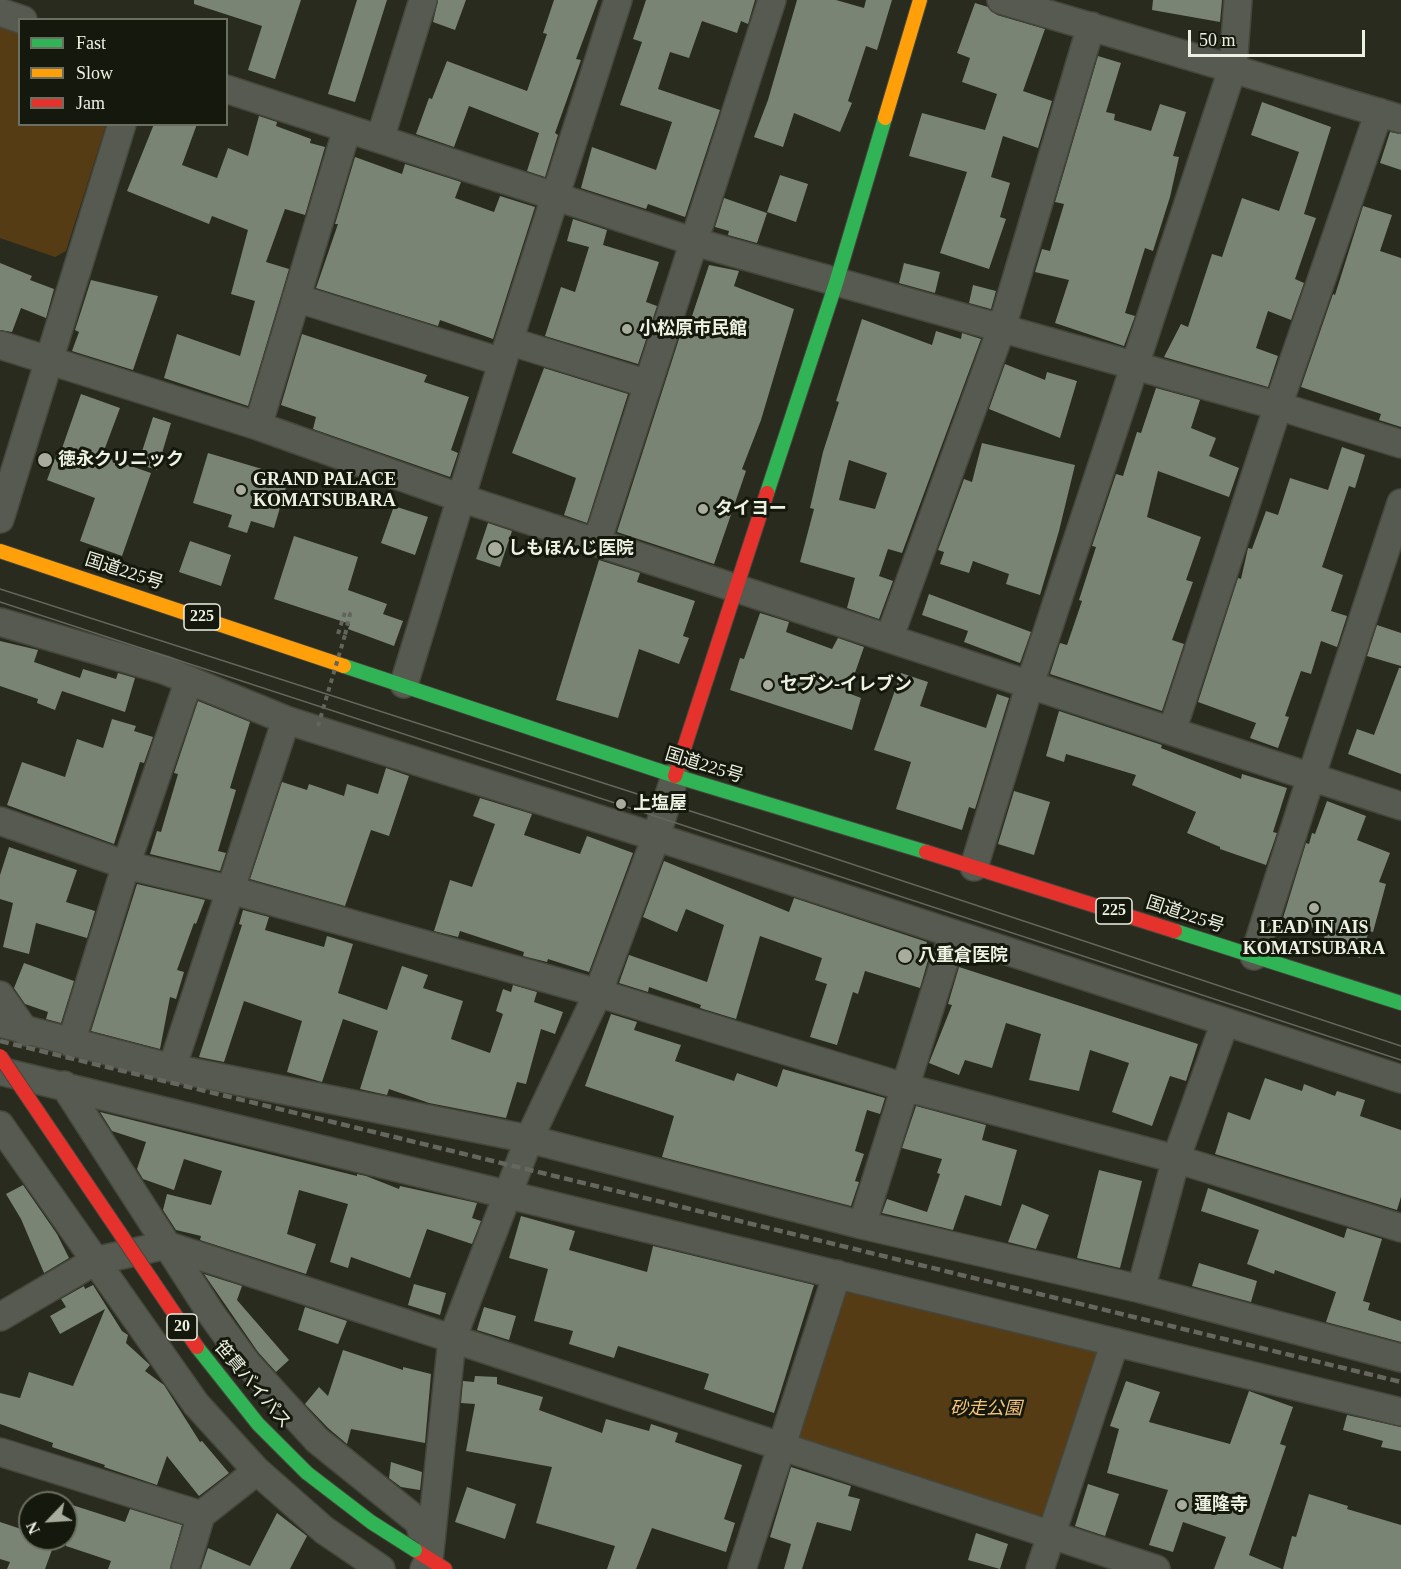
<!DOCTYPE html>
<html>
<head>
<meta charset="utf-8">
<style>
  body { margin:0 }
  #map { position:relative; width:1401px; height:1569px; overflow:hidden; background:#282b1e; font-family:"Times New Roman",serif }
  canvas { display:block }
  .legend { position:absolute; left:18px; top:18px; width:210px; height:108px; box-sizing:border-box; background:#15180c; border:2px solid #6b6f62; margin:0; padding:8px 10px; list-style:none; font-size:18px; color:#edf1e2 }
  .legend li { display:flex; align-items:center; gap:12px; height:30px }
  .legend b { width:30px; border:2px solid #6b6f62 }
  .north { position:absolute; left:18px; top:1491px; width:60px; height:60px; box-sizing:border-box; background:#15180c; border:2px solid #6b6f62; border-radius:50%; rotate:245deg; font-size:16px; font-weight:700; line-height:24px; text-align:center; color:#edf1e2 }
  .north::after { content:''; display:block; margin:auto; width:21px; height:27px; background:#a8ac9d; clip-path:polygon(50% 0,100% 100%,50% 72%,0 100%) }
  .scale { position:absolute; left:1188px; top:30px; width:177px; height:27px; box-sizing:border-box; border:3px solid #edf1e2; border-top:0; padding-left:8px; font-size:18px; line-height:21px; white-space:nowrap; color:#edf1e2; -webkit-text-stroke:4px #15180c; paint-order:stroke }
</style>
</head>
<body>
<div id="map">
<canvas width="1401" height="1569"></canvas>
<ul class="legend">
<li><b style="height:8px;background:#30b455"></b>Fast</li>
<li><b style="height:8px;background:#ff9f0a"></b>Slow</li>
<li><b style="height:8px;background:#e5322d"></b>Jam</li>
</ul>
<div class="north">N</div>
<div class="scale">50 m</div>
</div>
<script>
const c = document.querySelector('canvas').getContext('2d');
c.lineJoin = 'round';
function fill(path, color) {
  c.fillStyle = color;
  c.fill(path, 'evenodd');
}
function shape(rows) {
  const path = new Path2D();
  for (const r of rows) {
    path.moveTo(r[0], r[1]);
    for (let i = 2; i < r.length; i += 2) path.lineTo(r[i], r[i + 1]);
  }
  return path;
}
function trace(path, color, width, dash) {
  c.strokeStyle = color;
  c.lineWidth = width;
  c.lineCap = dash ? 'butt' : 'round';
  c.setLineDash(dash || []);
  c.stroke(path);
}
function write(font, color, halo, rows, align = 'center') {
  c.font = font + ' "Times New Roman","Noto Sans JP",serif';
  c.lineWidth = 6;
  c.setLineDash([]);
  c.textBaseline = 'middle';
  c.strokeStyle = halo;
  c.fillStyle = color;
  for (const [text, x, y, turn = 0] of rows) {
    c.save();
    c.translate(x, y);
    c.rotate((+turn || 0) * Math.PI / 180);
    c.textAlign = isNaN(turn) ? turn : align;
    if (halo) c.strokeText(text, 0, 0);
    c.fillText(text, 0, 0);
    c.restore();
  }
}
const green = shape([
  [0,26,19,32,20,124,106,125,66,251,55,257,0,238],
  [840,1289,1092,1343,1098,1354,1046,1514,1035,1518,804,1445,795,1430]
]);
const building = shape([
  [194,0,301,0,275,79,248,70,262,26,194,4],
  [357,0,387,0,355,102,328,94],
  [438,0,466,0,455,30,433,22],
  [554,0,598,0,576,59,581,60,555,133,558,135,545,177,527,171,539,133,469,106,454,147,416,134,429,98,432,99,447,61,527,91,547,34,543,33],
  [646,0,755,0,748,24,741,21,737,33,702,21,689,58,670,52,658,89,720,110,685,217,648,204,646,209,581,188,592,147,656,170,672,122,620,105,642,42,633,39],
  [797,0,836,0,864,8,866,0,892,0,877,50,866,46,848,101,852,103,840,132,794,113,783,147,754,137,768,100],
  [1153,0,1222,0,1220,22,1152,10],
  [975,3,988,7,997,15,1045,29,1023,91,1052,101,1038,148,1003,136,991,177,1010,183,1000,217,1006,219,989,269,940,253,967,172,909,156,922,113,985,130,997,94,962,82,970,58,957,53],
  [1098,56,1121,63,1106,112,1115,114,1114,120,1151,131,1160,104,1186,112,1173,156,1179,157,1170,197,1153,251,1145,248,1125,313,1135,316,1124,346,1055,323,1069,280,1035,272,1042,249,1050,251,1064,204,1055,202],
  [1262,102,1331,127,1304,214,1316,218,1295,279,1304,283,1291,320,1268,311,1256,348,1278,356,1268,387,1164,357,1181,324,1188,327,1212,254,1222,257,1242,198,1279,211,1299,152,1251,135],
  [259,116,277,122,276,126,311,139,310,143,325,147,305,215,285,209,266,262,289,269,248,406,164,378,177,334,240,356,255,301,231,294,248,230,212,216,209,224,127,191,154,124,197,124,182,165,217,178,228,148,248,156],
  [1390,132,1401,134,1401,170,1380,163],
  [355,157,402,174,405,164,461,182,455,198,494,212,500,196,535,207,493,339,440,320,438,326,316,288,338,224,335,224],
  [780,175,808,184,796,222,767,212],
  [724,198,767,213,757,243,728,235,729,231,715,227],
  [1363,206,1392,215,1380,251,1401,258,1401,427,1379,420,1381,414,1301,387,1333,294,1335,295],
  [573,219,607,230,603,245,659,262,646,302,657,306,638,364,545,336,561,287,575,292,589,247,567,241],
  [0,263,32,276,30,280,54,289,46,318,21,308,12,332,0,330],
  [904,263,940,272,935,293,899,283],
  [709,265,739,271,734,286,794,309,761,420,742,469,746,471,714,564,617,532,686,317,691,319],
  [91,280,158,296,133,370,72,351,79,332,75,330],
  [973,285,996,291,991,309,969,303],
  [862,319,932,345,936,331,961,339,962,333,981,339,902,553,888,549,879,576,893,581,879,619,847,608,855,578,800,562,814,509,810,508,823,452,839,402,836,401],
  [849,460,887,473,875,509,839,500],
  [302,334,427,375,424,382,469,397,451,450,458,453,450,477,313,429,316,417,281,405],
  [1005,364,1045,380,1047,372,1077,381,1060,438,989,409],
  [544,368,628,394,587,523,564,515,576,478,512,453],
  [1156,388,1200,400,1191,428,1216,438,1209,456,1239,468,1229,497,1158,471,1147,517,1201,537,1186,580,1193,582,1172,640,1184,644,1162,711,1050,674,1060,643,1067,645,1082,601,1079,600,1096,547,1092,546,1116,474,1123,476,1137,432,1141,433],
  [81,394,120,408,102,456,151,473,122,556,80,541,95,498,47,480,57,453,60,454],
  [153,417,171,423,157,470,138,464],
  [982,443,1075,465,1059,531,1040,595,1006,584,1009,574,973,561,969,573,940,564,944,552,938,550,964,479,972,482],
  [1342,447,1365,455,1355,488,1349,486,1322,567,1343,575,1331,611,1347,616,1337,647,1321,641,1311,674,1301,671,1285,716,1289,717,1278,748,1250,738,1256,723,1198,702,1238,578,1241,579,1248,548,1252,549,1266,511,1278,515,1290,478,1328,490],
  [208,453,289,477,274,528,251,521,247,533,228,527,232,515,193,503],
  [394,506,428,517,415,555,381,543],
  [488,523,512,531,500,567,476,559],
  [294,536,358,557,348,590,387,604,383,614,403,621,394,646,348,629,350,624,274,599],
  [190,541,231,555,221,586,179,572],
  [599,560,640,573,637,582,695,601,683,636,689,638,679,664,639,649,618,718,556,700],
  [929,594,1031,632,1020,663,964,642,968,631,922,615],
  [760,613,789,622,786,632,832,649,838,638,864,647,848,693,861,698,852,730,730,690,740,658,744,659],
  [1377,625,1401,633,1401,666,1367,656],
  [0,641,38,650,34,662,80,678,83,669,116,679,118,673,135,678,125,712,62,691,55,710,37,703,38,699,0,686],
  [1399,668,1401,668,1401,774,1348,754,1357,729,1374,735],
  [901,673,928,682,920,706,986,728,997,694,1009,698,975,809,969,807,962,830,896,809,911,762,874,750],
  [198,701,250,722,230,788,236,790,218,851,226,853,220,871,150,854,157,831,161,832,178,774,174,773],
  [1059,711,1162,745,1161,748,1241,779,1242,774,1287,788,1273,832,1277,833,1266,865,1220,849,1220,847,1187,833,1196,812,1132,785,1136,775,1066,754,1064,762,1046,756],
  [112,719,136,726,134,731,153,737,144,763,140,762,114,844,7,805,22,762,65,777,77,739,103,748],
  [386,768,409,776,389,836,371,830,345,906,250,879,282,782,307,790,309,784,344,796,347,784,378,794],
  [1014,791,1050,802,1034,855,998,844],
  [480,798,532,814,524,835,580,854,587,836,633,853,589,972,548,959,547,962,523,956,524,952,460,931,458,937,434,931,450,880,472,887,495,824,473,816],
  [1327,801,1366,816,1357,840,1390,853,1379,882,1386,884,1373,932,1369,931,1360,958,1340,950,1341,946,1323,941,1326,932,1283,918,1306,843,1309,844,1312,833,1315,834],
  [9,847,77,870,66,902,95,911,87,938,36,923,29,954,3,947,13,903,0,899,0,875],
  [664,861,789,912,794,898,927,942,923,955,929,957,920,988,865,971,858,994,853,992,837,1045,810,1037,827,984,815,980,822,958,760,936,736,1019,700,1008,701,1005,649,987,648,992,619,983,629,955,707,982,724,925,686,909,677,932,643,917],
  [137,884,205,900,196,924,194,923,177,970,184,972,176,999,170,997,160,1049,91,1031],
  [243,910,269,917,265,930,324,947,327,936,353,944,338,993,387,1010,402,966,428,975,423,988,463,1001,451,1039,490,1053,503,1014,496,1011,503,989,511,992,513,985,537,992,534,1002,563,1012,555,1034,541,1029,526,1084,517,1082,506,1118,429,1103,389,1089,387,1095,360,1089,378,1031,343,1019,322,1082,287,1072,302,1021,244,1001,224,1062,199,1057,242,925,239,924],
  [24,963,74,981,61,1023,46,1019,48,1012,25,1004,14,988],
  [959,967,1198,1044,1186,1081,1170,1076,1152,1126,1112,1112,1129,1063,1090,1050,1079,1091,1029,1080,1041,1034,1006,1023,992,1068,965,1060,959,1075,929,1063,952,1005,948,1004],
  [611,1014,637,1022,634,1030,681,1045,675,1061,734,1081,737,1073,777,1087,783,1069,885,1098,880,1114,867,1110,855,1151,864,1154,855,1181,859,1182,851,1206,662,1157,674,1116,585,1086],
  [1265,1078,1302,1091,1304,1084,1335,1096,1337,1091,1365,1100,1360,1116,1401,1130,1401,1197,1397,1210,1215,1154,1228,1112,1250,1120],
  [916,1106,986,1125,982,1140,1017,1150,1001,1206,965,1195,953,1230,882,1213,887,1199,927,1212,940,1174,937,1173,942,1159,902,1148],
  [100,1112,357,1176,357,1174,366,1176,399,1189,400,1186,477,1203,472,1218,481,1221,472,1244,427,1229,410,1278,351,1257,348,1268,330,1262,348,1204,299,1190,287,1234,316,1244,306,1274,200,1240,201,1236,176,1230,163,1210,167,1194,211,1205,222,1171,184,1159,174,1190,143,1179,137,1169,146,1142,112,1131],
  [1099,1170,1142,1181,1120,1268,1077,1258],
  [23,1185,57,1234,69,1258,44,1273,21,1219,6,1194],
  [1208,1188,1344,1238,1347,1228,1382,1239,1363,1301,1370,1303,1368,1310,1401,1321,1401,1342,1326,1322,1336,1292,1275,1270,1274,1274,1247,1264,1259,1230,1201,1211],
  [1022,1204,1049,1215,1036,1249,1008,1242],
  [521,1216,575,1231,569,1250,647,1272,653,1246,814,1285,774,1413,704,1389,709,1374,618,1346,614,1358,569,1344,573,1331,534,1321,548,1269,509,1258],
  [1199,1263,1257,1281,1251,1302,1192,1286],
  [204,1274,242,1286,237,1300,289,1360,276,1372,258,1352],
  [414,1284,446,1293,440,1315,408,1305],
  [93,1285,122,1331,128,1335,126,1343,150,1365,145,1371,164,1385,200,1442,202,1441,229,1473,199,1496,167,1456,157,1485,104,1467,105,1465,52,1447,53,1443,0,1424,0,1393,20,1398,29,1372,73,1386,105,1309,60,1334,50,1316,66,1307,61,1299,84,1286,85,1289],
  [305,1307,347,1321,338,1344,298,1330],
  [484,1307,516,1316,509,1340,477,1330],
  [343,1350,403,1370,403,1367,431,1374,425,1443,351,1429,347,1444,328,1428,305,1404,319,1387,328,1396],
  [475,1376,497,1377,497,1384,543,1397,539,1410,602,1433,606,1419,649,1431,651,1424,678,1433,675,1442,742,1465,724,1519,735,1523,726,1552,652,1528,636,1569,607,1569,615,1546,536,1523,552,1467,466,1451,475,1404,461,1403,463,1381,474,1382],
  [1126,1381,1160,1392,1149,1422,1230,1444,1249,1391,1293,1407,1280,1444,1286,1446,1249,1555,1282,1569,1214,1569,1226,1537,1183,1522,1173,1552,1149,1545,1168,1490,1107,1473,1119,1429,1110,1426],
  [1347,1415,1401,1427,1401,1451,1381,1447,1383,1441,1343,1430],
  [391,1462,422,1472,420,1490,401,1487,389,1478],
  [791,1467,851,1486,848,1496,860,1499,851,1531,817,1522,802,1569,784,1569,791,1544,770,1537],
  [1088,1484,1119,1494,1105,1536,1075,1526],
  [467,1487,516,1504,505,1539,455,1522],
  [1309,1494,1348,1506,1347,1509,1401,1525,1401,1569,1283,1569,1292,1536,1296,1537],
  [66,1503,125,1522,130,1509,182,1525,170,1569,108,1569,111,1561,66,1546],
  [277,1513,307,1536,290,1569,201,1569,208,1548,250,1566],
  [0,1522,30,1532,30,1539,56,1539,45,1569,7,1569,10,1562,0,1559],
  [976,1533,1008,1544,1000,1569,968,1560]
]);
const path = shape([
  [338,634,345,612,350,614,345,635]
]);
const street = shape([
  [1001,0,1401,119],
  [0,12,23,20],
  [226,89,695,242,1278,406,1401,444],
  [380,139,423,0],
  [296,298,502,362],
  [509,341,648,384],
  [0,345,258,426,461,498,1311,777,1401,503],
  [258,426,347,129],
  [0,519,122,124],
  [597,542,772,0],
  [0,622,164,670,286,720,656,837,1401,1079],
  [890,636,1002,327,1091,26],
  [404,684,509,341,618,0],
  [1172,731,1278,406,1379,112],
  [0,821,126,865,231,890,598,993,904,1087,1176,1159,1401,1228],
  [974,867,1030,684,1233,67,1238,0],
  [1254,956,1311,777,1401,806],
  [0,995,26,1032],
  [0,1023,172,1068,529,1139,862,1225,1141,1289,1401,1358],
  [71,1043,126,865,189,680],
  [172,1068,286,720],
  [0,1071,1401,1412],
  [64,1085,212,1315,246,1362,317,1440,419,1522,427,1550],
  [0,1125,196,1404,257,1471,324,1530,381,1569],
  [862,1225,953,934],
  [1141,1289,1176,1159,1225,1022],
  [0,1317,95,1261,166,1245,1156,1569],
  [0,1452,201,1515],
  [185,1569,201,1515,257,1471],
  [424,1569,429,1560,452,1339,529,1139,598,993,656,837,675,776],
  [742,1569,837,1274],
  [1040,1569,1115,1342]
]);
const fast = shape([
  [767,493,836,283,885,118],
  [344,666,675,776,926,852],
  [1175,931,1401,1003]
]);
const slow = shape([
  [885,118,920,0],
  [0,551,344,666]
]);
const jam = shape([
  [675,776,767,493],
  [926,852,1175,931],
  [415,1550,445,1569]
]);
const tram = shape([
  [0,589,740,827,1401,1046],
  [0,602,1401,1060]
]);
const rail = shape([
  [0,1041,1401,1382]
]);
const pathBridge = shape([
  [318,726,345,635]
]);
const fastBridge = shape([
  [197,1347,258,1424,307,1473,371,1522,415,1550]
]);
const jamBridge = shape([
  [0,1056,197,1347]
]);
const markers = [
  [627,329,6,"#a8ac9d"],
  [45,460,8,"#a8ac9d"],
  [241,490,6,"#a8ac9d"],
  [703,509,6,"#a8ac9d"],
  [495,549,8,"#a8ac9d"],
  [768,685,6,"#a8ac9d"],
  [621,804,6,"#a8ac9d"],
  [1314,908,6,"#a8ac9d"],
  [905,956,8,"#a8ac9d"],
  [1182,1505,6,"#a8ac9d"]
];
const shields = [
  [202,617,36],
  [1114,911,36],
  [182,1327,30]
];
const shieldNames = [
  ["225",202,617],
  ["225",1114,911],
  ["20",182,1327]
];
const poiNames = [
  ["小松原市民館",639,329],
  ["徳永クリニック",58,460],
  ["GRAND PALACE",253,480],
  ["KOMATSUBARA",253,501],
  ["タイヨー",715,509],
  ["しもほんじ医院",508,549],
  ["セブン-イレブン",780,685],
  ["上塩屋",633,804],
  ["LEAD IN AIS",1314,928,"center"],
  ["KOMATSUBARA",1314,949,"center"],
  ["八重倉医院",918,956],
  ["蓮隆寺",1194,1505]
];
const streetNames = [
  ["国道225号",124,572,18],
  ["国道225号",704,766,17],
  ["国道225号",1185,915,18],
  ["笹貫バイパス",252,1385,50]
];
const parkNames = [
  ["砂走公園",986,1409]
];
fill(green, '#553c15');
fill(building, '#7a8474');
trace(street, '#45473c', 30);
trace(fast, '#45473c', 16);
trace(slow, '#45473c', 16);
trace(jam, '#45473c', 16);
trace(path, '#63655c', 4, [4.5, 4.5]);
trace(street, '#575a50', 27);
trace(fast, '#30b455', 14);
trace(slow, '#ff9f0a', 14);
trace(jam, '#e5322d', 14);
trace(tram, '#65675f', 1.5);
trace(rail, '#65675f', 4.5, [9, 4.5]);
trace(fastBridge, '#45473c', 16, []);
trace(jamBridge, '#45473c', 16, []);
trace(pathBridge, '#63655c', 4, [4.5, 4.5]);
trace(fastBridge, '#30b455', 14);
trace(jamBridge, '#e5322d', 14);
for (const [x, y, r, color] of markers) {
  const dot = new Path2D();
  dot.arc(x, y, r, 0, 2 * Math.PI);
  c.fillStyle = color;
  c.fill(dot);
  trace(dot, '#15180c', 2);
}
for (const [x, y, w] of shields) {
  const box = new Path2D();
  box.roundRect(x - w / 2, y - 13, w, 26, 4.5);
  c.fillStyle = '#15180c';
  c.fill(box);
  trace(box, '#edf1e2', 1.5);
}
write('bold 16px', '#edf1e2', null, shieldNames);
write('bold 18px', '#edf1e2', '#15180c', poiNames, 'left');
write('18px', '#edf1e2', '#15180c', streetNames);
write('italic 18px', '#f7c27a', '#15180c', parkNames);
</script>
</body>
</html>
